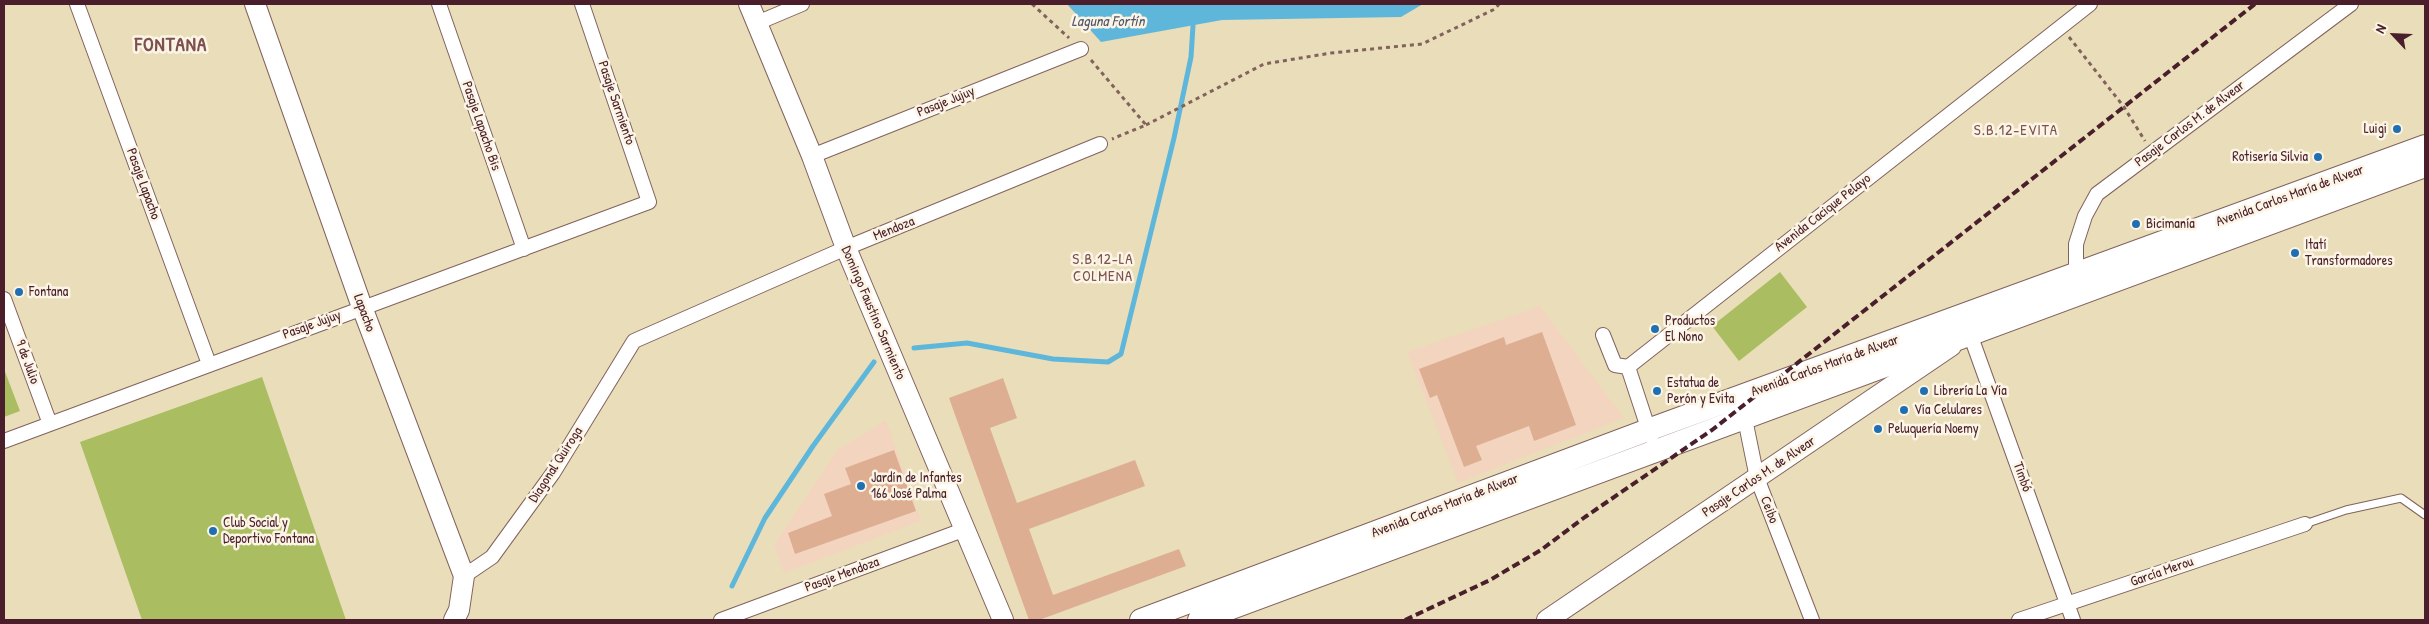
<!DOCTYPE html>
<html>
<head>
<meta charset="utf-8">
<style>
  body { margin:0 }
  #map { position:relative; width:2429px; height:624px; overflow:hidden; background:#e9deb9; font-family:"Patrick Hand",sans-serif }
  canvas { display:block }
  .frame { position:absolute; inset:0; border:5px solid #4a1f2b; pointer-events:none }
  .north { position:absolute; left:2369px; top:10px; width:50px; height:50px; -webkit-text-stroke:4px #fcf5e5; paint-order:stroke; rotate:295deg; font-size:14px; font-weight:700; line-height:20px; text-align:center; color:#4a1f2b }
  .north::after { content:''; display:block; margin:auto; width:18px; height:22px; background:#4a1f2b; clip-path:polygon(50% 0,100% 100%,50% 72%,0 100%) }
</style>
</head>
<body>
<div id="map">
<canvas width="2429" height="624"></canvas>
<div class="frame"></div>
<div class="north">N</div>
</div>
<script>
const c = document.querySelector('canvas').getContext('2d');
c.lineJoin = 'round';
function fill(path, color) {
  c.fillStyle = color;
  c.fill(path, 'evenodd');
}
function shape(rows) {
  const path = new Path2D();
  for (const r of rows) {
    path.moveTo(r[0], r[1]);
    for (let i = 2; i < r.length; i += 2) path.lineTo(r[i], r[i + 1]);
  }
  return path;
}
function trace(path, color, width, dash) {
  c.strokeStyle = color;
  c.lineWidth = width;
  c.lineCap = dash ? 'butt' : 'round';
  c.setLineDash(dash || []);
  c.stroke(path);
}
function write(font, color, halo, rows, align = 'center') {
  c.font = font + ' "Patrick Hand",sans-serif';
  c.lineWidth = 5;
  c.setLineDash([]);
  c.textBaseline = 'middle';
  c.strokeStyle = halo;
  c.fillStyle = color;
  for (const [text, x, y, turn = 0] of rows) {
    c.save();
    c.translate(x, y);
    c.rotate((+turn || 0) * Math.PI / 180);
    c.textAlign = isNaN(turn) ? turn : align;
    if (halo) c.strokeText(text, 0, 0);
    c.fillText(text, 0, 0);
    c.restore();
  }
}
const built = shape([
  [1540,306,1624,418,1458,483,1407,352],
  [886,420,921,521,784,573,774,545,837,450]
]);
const green = shape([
  [1780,272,1807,307,1739,361,1712,326],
  [4,369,20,411,4,417],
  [262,377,346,620,142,620,80,442]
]);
const water = shape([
  [1067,4,1423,4,1401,17,1222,20,1101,42]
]);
const stream = shape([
  [914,348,967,343,1053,359,1108,362,1121,354,1174,138,1191,57,1193,26],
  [732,586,765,518,813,446,874,362]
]);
const building = shape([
  [1542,332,1576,425,1534,441,1529,426,1476,446,1482,460,1464,467,1437,395,1430,398,1419,369,1504,337,1506,345],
  [1003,378,1017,418,990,428,1017,503,1135,460,1145,486,1029,529,1053,595,1179,549,1186,566,1039,620,1029,620,949,398],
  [894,450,916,511,795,554,788,533,832,516,824,494,851,484,845,468]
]);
const path = shape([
  [1032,4,1069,38],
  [2069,37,2124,107,2145,141],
  [1091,60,1146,125,1112,139],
  [1146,125,1264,64,1331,53,1422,44,1495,9,1499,4]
]);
const lane = shape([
  [2305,524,2346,510,2401,498,2425,515]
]);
const street = shape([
  [77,4,209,364],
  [439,4,524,249],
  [757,23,802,4],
  [812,156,1081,49],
  [2076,274,2076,244,2085,216,2097,194,2351,4],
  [4,299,50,424],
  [1970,334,2073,620],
  [1603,335,1615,365,1628,367],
  [1628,367,2090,4],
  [1628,367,1651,437],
  [1740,413,1745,419,1757,478,1812,620],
  [4,441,649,202,582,4],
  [464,576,492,557,553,473,634,341,846,248,1100,144],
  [721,620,963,530],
  [2019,620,2305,524]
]);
const secondary = shape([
  [255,4,362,307,464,576,459,610,454,620],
  [749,4,812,156,846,248,1003,620],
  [1547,620,1951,346]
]);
const primary = shape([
  [1141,620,1648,430,2425,146],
  [1199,620,2425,166]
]);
const rail = shape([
  [1405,620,1490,580,1541,550,1585,517,1712,430,2255,4]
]);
const markers = [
  [2397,129,5,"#1f6fb2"],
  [2318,157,5,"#1f6fb2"],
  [2136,224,5,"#1f6fb2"],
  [2295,253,5,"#1f6fb2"],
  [19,292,5,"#1f6fb2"],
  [1655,329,5,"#1f6fb2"],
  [1657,391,5,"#1f6fb2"],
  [1924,391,5,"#1f6fb2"],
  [1904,410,5,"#1f6fb2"],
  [1878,429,5,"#1f6fb2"],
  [861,486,5,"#1f6fb2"],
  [213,531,5,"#1f6fb2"]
];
const streetNames = [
  ["Pasaje Jujuy",946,102,-22],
  ["Pasaje Sarmiento",616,103,71],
  ["Pasaje Carlos M. de Alvear",2190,124,-37],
  ["Pasaje Lapacho Bis",481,126,71],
  ["Pasaje Lapacho",143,184,70],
  ["Avenida Carlos María de Alvear",2290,196,-20],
  ["Avenida Cacique Pelayo",1823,213,-38],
  ["Mendoza",894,229,-22],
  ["Lapacho",364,313,70],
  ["Domingo Faustino Sarmiento",873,313,67],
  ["Pasaje Jujuy",312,325,-20],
  ["9 de Julio",27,362,70],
  ["Avenida Carlos María de Alvear",1825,366,-20],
  ["Diagonal Quiroga",556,465,-57],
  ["Pasaje Carlos M. de Alvear",1759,477,-34],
  ["Timbó",2022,477,70],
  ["Avenida Carlos María de Alvear",1445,506,-21],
  ["Ceibo",1769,510,69],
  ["García Merou",2162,572,-19],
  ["Pasaje Mendoza",842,575,-20]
];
const poiNames = [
  ["Luigi",2387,129,"right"],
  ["Rotisería Silvia",2308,157,"right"],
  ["Bicimanía",2146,224],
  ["Itatí",2305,245],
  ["Transformadores",2305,261],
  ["Fontana",29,292],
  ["Productos",1665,321],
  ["El Nono",1665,337],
  ["Estatua de",1667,383],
  ["Perón y Evita",1667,399],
  ["Librería La Vía",1934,391],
  ["Vía Celulares",1914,410],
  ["Peluquería Noemy",1888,429],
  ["Jardín de Infantes",871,478],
  ["166 José Palma",871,494],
  ["Club Social y",223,523],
  ["Deportivo Fontana",223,539]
];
const waterNames = [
  ["Laguna Fortín",1108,22]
];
const neighbourhoodNames = [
  ["S.B.12-EVITA",2016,131],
  ["S.B.12-LA",1103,260],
  ["COLMENA",1103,277]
];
const districtNames = [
  ["FONTANA",171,46]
];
fill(built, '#f3d4bf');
fill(green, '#aabd61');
fill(water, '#5eb7db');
trace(stream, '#5eb7db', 5);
fill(building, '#ddae92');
trace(lane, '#82625d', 9);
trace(street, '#82625d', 16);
trace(secondary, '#82625d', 22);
trace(primary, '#82625d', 24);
trace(path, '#82625d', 3, [4, 4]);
trace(lane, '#fff', 7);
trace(street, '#fff', 14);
trace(secondary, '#fff', 20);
trace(primary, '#fff', 22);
trace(rail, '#4a1f2b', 4, [8, 4]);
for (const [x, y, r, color] of markers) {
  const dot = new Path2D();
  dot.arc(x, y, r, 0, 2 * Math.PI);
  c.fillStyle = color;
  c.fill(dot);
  trace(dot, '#fcf5e5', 2);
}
write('14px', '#4a1f2b', '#fcf5e5', streetNames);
write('14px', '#4a1f2b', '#fcf5e5', poiNames, 'left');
write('italic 15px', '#515469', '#fcf5e5', waterNames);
c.letterSpacing = '1px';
write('15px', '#7d514f', '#fcf5e5', neighbourhoodNames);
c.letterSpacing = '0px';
c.letterSpacing = '1px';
write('bold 19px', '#7d514f', '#fcf5e5', districtNames);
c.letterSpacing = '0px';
</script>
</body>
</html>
